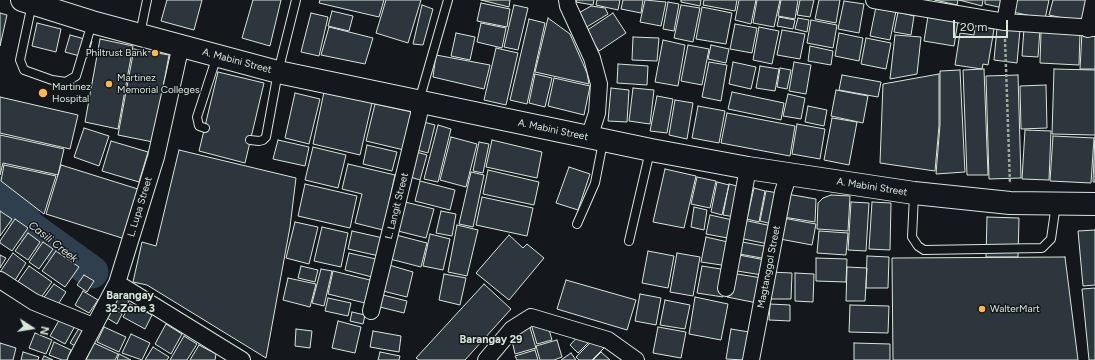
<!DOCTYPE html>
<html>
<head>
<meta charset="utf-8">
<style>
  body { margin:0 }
  #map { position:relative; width:1095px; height:360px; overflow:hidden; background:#14181c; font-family:Figtree,sans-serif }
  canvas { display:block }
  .north { position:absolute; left:12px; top:308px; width:40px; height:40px; -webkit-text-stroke:3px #14181c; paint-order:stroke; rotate:102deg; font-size:11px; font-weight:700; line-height:16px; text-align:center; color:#d8e6dc }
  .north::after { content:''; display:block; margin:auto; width:14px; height:18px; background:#d8e6dc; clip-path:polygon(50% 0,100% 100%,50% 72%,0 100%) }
  .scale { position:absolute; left:953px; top:20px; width:55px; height:18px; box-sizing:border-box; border:2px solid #d8e6dc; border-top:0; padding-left:5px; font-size:12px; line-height:14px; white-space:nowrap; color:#d8e6dc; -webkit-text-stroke:3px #14181c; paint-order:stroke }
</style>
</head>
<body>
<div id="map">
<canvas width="1095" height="360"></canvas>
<div class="north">N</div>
<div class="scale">20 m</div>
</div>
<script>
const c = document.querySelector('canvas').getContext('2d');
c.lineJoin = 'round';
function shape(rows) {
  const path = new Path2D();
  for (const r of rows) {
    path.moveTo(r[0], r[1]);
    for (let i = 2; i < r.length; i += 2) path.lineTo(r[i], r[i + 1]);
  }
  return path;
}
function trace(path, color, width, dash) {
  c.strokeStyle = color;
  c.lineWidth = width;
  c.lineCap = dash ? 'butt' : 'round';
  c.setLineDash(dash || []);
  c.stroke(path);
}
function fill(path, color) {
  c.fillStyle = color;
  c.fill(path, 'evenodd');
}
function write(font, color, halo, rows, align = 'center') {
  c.font = font + ' Figtree,sans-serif';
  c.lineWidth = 3;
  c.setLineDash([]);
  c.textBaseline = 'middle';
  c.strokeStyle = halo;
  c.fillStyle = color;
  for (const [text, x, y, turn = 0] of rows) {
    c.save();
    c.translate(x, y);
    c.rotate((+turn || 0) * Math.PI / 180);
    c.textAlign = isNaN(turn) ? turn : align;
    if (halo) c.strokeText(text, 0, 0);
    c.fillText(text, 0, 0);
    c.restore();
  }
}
const river = shape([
  [0,193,21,211,27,225,92,272]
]);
const building = shape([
  [167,0,202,0,194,30,161,21,167,0],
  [253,0,281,0,270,46,242,38,253,0],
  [320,0,384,0,379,17,319,3,320,0],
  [386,0,421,0,408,43,376,33,386,0],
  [481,0,510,0,509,7,481,0],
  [576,0,594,0,593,5,576,2,576,0],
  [597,0,620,0,618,10,596,5,597,0],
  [623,0,643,0,641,13,621,9,623,0],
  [645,0,666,2,661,26,640,22,645,0],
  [681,0,701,0,700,6,681,2,681,0],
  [704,0,737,0,735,11,703,5,704,0],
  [739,0,756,0,751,24,735,20,739,0],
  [757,0,780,0,774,27,753,23,757,0],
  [781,0,798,0,795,19,778,16,781,0],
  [800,0,814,0,810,17,797,15,800,0],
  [819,0,840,0,836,23,815,19,819,0],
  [935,0,958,0,957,5,935,0],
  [959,0,983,0,982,6,959,0],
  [985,0,1005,0,1003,8,985,4,985,0],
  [1015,0,1049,0,1045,19,1013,12,1015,0],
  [1053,0,1087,0,1082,22,1049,15,1053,0],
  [844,1,864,4,859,33,838,29,844,1],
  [668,2,679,4,674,31,663,29,668,2],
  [481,3,510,9,507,27,477,21,481,3],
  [422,5,433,9,423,45,413,44,422,5],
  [514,5,528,8,518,50,504,47,514,5],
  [681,5,700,8,693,42,674,38,681,5],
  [591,6,605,8,608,14,585,28,577,14,591,6],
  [702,7,732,13,726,44,696,39,702,7],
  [876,7,896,11,890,40,870,36,876,7],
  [332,11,353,16,349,31,328,26,332,11],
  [898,12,914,16,911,35,894,32,898,12],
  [0,13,7,15,0,46,0,13],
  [311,13,328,17,319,56,301,52,311,13],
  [613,13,626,33,599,51,586,31,613,13],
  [928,16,958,21,954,46,924,41,928,16],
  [779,17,795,20,793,29,777,26,779,17],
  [548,18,570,34,587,73,589,84,535,72,548,18],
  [798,18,809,20,807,32,795,29,798,18],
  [529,19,545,23,527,104,510,100,529,19],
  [811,20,837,25,833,48,807,43,811,20],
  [37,23,61,29,56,52,32,46,37,23],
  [481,23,506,28,502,48,477,42,481,23],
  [735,24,757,28,752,53,730,49,735,24],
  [975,26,994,29,988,65,983,64,982,69,955,65,960,33,974,35,975,26],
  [329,27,373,38,365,64,321,55,329,27],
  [759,27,779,31,772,64,753,60,759,27],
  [997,28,1020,30,1017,63,994,60,997,28],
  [1024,28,1040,29,1038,57,1022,56,1024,28],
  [782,30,805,34,800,59,777,55,782,30],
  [1041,32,1080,33,1079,65,1040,63,1041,32],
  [1082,32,1095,32,1095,69,1080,69,1082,32],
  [456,33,475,37,470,60,451,56,456,33],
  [839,33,863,38,859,61,835,56,839,33],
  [70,35,92,41,87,58,65,52,70,35],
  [895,35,921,37,917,74,890,79,895,35],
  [633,37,659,38,657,61,632,60,633,37],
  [866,38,891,43,886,69,861,64,866,38],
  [100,39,133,46,118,129,85,122,100,39],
  [663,40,685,45,678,86,655,82,663,40],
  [688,45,709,49,702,85,681,81,688,45],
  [711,45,729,49,726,63,708,59,711,45],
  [810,46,833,51,831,65,808,61,810,46],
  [496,48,518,53,506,105,484,100,496,48],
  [134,49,169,55,153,142,118,135,134,49],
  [436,55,490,65,484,89,433,77,436,55],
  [709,62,727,65,721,101,702,97,709,62],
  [733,62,756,67,751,89,729,84,733,62],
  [794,62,811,65,806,94,789,91,794,62],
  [618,64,648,66,647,85,617,83,618,64],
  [760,66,779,69,775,91,756,88,760,66],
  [780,68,791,70,787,89,777,87,780,68],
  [984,69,988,175,967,175,963,70,984,69],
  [1054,69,1095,70,1095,135,1052,134,1054,69],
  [960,70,965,172,936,174,940,125,940,71,960,70],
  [218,72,264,83,245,163,199,151,218,72],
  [535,74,552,78,545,107,529,103,535,74],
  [939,74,939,126,935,171,880,163,883,84,939,74],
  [842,75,881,82,878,97,839,90,842,75],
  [1018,75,1021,178,989,179,986,76,1018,75],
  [554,78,590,86,584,115,548,106,554,78],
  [1046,85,1047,128,1021,129,1020,86,1046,85],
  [611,88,629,90,627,122,608,121,611,88],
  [633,88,654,90,650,124,629,121,633,88],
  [836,90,868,96,863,123,831,116,836,90],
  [324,92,372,103,360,155,313,144,324,92],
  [732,92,784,103,781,120,728,109,732,92],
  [295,93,320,99,309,144,285,138,295,93],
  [788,94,805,98,801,119,783,116,788,94],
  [657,96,673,99,667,133,650,131,657,96],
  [0,97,78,115,70,149,0,133,0,97],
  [675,100,693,103,687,139,669,135,675,100],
  [375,104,412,112,404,150,366,141,375,104],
  [698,106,725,111,719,143,692,138,698,106],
  [808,106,827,110,824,126,805,122,808,106],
  [727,113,795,126,790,156,721,143,727,113],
  [832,118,857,122,849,165,824,160,832,118],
  [420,121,435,125,428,153,413,149,420,121],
  [797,124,825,129,820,159,792,154,797,124],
  [438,125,451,129,438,182,424,179,438,125],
  [84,128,109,136,99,166,74,157,84,128],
  [1025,130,1051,131,1049,180,1022,179,1025,130],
  [0,135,64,149,58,175,3,163,0,175,0,135],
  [1053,136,1094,138,1091,183,1050,181,1053,136],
  [1095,136,1095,182,1093,182,1095,136],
  [451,137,477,144,466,187,440,180,451,137],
  [278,140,309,147,305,166,273,159,278,140],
  [492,140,542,152,537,178,486,167,492,140],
  [111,141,148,152,139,182,102,171,111,141],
  [479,142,489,144,483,173,473,171,479,142],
  [367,145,397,152,392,171,363,164,367,145],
  [313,147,346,155,338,188,305,180,313,147],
  [179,150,296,178,290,227,266,358,147,285,133,282,142,242,156,246,179,150],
  [413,151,427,155,420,180,407,176,413,151],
  [348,164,395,175,383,230,355,223,362,194,342,189,348,164],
  [4,165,56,176,44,214,1,181,4,165],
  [61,165,141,190,125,239,46,214,61,165],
  [569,167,590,174,578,210,556,203,569,167],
  [665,169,696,176,684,228,653,222,665,169],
  [488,170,539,182,534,205,483,194,488,170],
  [471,172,484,175,473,227,459,224,471,172],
  [697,177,716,181,710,208,691,204,697,177],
  [420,181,455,190,450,210,415,201,420,181],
  [717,182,729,185,722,215,711,212,717,182],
  [305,184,357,196,350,228,298,216,305,184],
  [729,184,741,187,735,217,723,215,729,184],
  [754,188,765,191,759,222,747,219,754,188],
  [766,191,778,193,772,224,760,221,766,191],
  [787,194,816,199,815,222,783,217,787,194],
  [831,195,850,196,848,231,817,229,818,203,823,198,831,195],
  [482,197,533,208,527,236,476,225,482,197],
  [405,202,434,209,426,238,398,231,405,202],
  [851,202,869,203,866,251,848,250,851,202],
  [872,202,891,203,890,250,869,249,872,202],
  [694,207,707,210,704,230,691,227,694,207],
  [0,211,12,219,0,236,0,211],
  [441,211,456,214,452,236,436,233,441,211],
  [710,215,737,221,733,239,706,234,710,215],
  [987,217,1019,218,1018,257,986,257,987,217],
  [783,218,816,224,812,245,780,239,783,218],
  [15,219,28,228,12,251,0,243,0,241,15,219],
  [743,220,772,226,768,244,739,238,743,220],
  [295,222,318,227,309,264,286,258,295,222],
  [457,225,478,230,467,276,448,272,457,225],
  [322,227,348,233,341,267,314,261,322,227],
  [1095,230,1095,285,1083,286,1078,231,1095,230],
  [352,231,383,238,379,256,348,249,352,231],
  [819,231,848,233,846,255,817,253,819,231],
  [28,233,40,242,28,260,15,251,28,233],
  [430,234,450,239,443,270,423,266,430,234],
  [396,235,427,243,421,267,390,259,396,235],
  [509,235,523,248,527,244,544,258,509,300,476,273,509,235],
  [706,237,732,243,728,266,701,262,706,237],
  [737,241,769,247,767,259,734,253,737,241],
  [43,242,53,249,39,269,29,262,43,242],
  [56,251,79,267,65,287,42,271,56,251],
  [648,251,674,256,668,288,642,283,648,251],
  [13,253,26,263,12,285,0,276,0,272,13,253],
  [349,253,376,259,372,277,345,270,349,253],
  [677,253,700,257,693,296,670,292,677,253],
  [734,254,765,260,762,275,731,270,734,254],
  [0,255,6,258,0,268,0,255],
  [867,256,889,257,888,288,866,288,867,256],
  [1065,257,1078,360,893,360,892,258,1065,257],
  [816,258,847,259,846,282,816,281,816,258],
  [389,265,413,272,407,297,383,291,389,265],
  [29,266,52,282,40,299,17,283,29,266],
  [301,266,318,270,315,282,298,278,301,266],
  [702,266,727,270,723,297,697,293,702,266],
  [847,267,867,268,865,301,846,301,847,267],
  [321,269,332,271,324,306,312,303,321,269],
  [333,271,370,280,365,303,328,294,333,271],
  [769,272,792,273,791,299,768,299,769,272],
  [731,273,762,278,757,303,727,297,731,273],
  [795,273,814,274,813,302,795,301,795,273],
  [444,274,466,278,460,305,439,300,444,274],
  [84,275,94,281,87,292,77,285,84,275],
  [288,278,316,284,310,307,283,300,288,278],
  [566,280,636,300,627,330,557,309,566,280],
  [54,284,66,292,55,309,42,300,54,284],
  [484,284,511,309,465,360,419,360,416,358,484,284],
  [1095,288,1095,360,1089,360,1082,289,1095,288],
  [83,291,98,300,89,313,75,305,83,291],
  [640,294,661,298,656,325,635,321,640,294],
  [119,295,129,301,123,311,113,306,119,295],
  [383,295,407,301,404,313,380,307,383,295],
  [695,297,728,304,721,340,689,334,695,297],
  [328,298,351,303,348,316,325,311,328,298],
  [665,300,690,305,685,329,660,325,665,300],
  [130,304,152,315,145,329,123,317,130,304],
  [770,304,790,305,790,321,769,320,770,304],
  [850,305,889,306,888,333,849,332,850,305],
  [112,308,122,314,117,324,107,318,112,308],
  [352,312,365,315,363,324,350,321,352,312],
  [61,317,75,326,65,344,50,336,61,317],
  [338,321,361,327,355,353,332,348,338,321],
  [166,324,182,334,171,354,155,344,166,324],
  [529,324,536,348,515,354,511,336,529,324],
  [531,324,548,326,552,340,537,344,531,324],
  [81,325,86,327,75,346,70,343,81,325],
  [104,327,126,337,119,352,97,342,104,327],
  [658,327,686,332,681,358,653,353,658,327],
  [296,329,312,331,310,348,295,346,296,329],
  [731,329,749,332,744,360,726,359,731,329],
  [373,331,401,336,399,352,370,347,373,331],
  [35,333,52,340,46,354,29,348,35,333],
  [581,333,590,341,578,353,570,345,581,333],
  [131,334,150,343,142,360,122,353,131,334],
  [184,336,197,344,187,360,170,360,184,336],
  [594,339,604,348,592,360,579,360,576,357,594,339],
  [557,340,562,357,554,360,540,360,536,346,557,340],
  [54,342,71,350,67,360,62,360,49,355,54,342],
  [0,343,16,348,13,360,0,360,0,343],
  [94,343,118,354,115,360,86,360,94,343],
  [854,343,890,344,890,360,854,360,854,343],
  [199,345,216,354,215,360,190,360,199,345],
  [153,347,169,357,167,360,145,360,153,347],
  [535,350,538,360,517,360,515,356,535,350],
  [23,352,39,357,38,360,21,360,23,352],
  [380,352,400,356,399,360,378,360,380,352],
  [601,352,610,360,593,360,601,352],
  [571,353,576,360,561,360,571,353],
  [119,354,131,360,117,360,119,354],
  [44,356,53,360,42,360,44,356]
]);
const path = shape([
  [1005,39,1010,184]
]);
const service = shape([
  [32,4,20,60,24,70,52,80,66,82,76,76,92,23],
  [140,34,147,0],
  [419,101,448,0],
  [205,128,199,126,197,117,217,56],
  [250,140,259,141,263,140,266,137,278,72,296,0],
  [914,195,912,237,918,246,924,250,1042,248,1051,239,1056,204],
  [577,224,595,183,603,142],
  [629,241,650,151]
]);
const minor = shape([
  [567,0,568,6,592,58,599,84,597,113,589,138],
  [874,0,1005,22,1095,28],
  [1005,22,1009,0],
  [1088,29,1094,0],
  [0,280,34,302,93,326],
  [117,283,242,360],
  [726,288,748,168],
  [371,311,419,114,419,101],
  [76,360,117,283,156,157,181,45],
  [486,360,512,329,531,317,608,340,636,360],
  [751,360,783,192,789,174]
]);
const secondary = shape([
  [22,0,92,22,278,72,651,150,748,168,914,193,1010,203,1095,204]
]);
const markers = [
  [155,53,4,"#ffb74d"],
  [109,84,4,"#ffb74d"],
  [43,93,5,"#ffb74d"],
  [982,309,4,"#ffb74d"]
];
const poiNames = [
  ["Philtrust Bank",147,53,"right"],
  ["Martinez",117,78],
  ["Memorial Colleges",117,90],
  ["Martinez",52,87],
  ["Hospital",52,99],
  ["WalterMart",990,309]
];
const streetNames = [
  ["A. Mabini Street",237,61,15],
  ["A. Mabini Street",553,130,12],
  ["A. Mabini Street",872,187,9],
  ["L. Langit Street",397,206,-76],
  ["L. Lupa Street",140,207,-73],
  ["Magtanggol Street",769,267,-79]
];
const waterNames = [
  ["Casili Creek",53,242,38]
];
const neighbourhoodNames = [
  ["Barangay",130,296],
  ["32 Zone 3",130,309],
  ["Barangay 29",491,340]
];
trace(river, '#2f3f4d', 33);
fill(building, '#2c363c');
trace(building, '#d8e6dc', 1);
trace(service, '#d8e6dc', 10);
trace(minor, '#d8e6dc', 18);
trace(secondary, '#d8e6dc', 24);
trace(path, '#9da8a2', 2.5, [3, 2]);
trace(service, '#14181c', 8);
trace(minor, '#14181c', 16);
trace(secondary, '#14181c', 22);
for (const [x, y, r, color] of markers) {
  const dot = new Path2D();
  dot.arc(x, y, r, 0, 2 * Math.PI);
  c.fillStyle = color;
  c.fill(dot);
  trace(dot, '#14181c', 1.5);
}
write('10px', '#d8e6dc', '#14181c', poiNames, 'left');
write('10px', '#d8e6dc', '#14181c', streetNames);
write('italic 11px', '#d8e6dc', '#14181c', waterNames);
write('bold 11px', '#d8e6dc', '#14181c', neighbourhoodNames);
</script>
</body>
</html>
